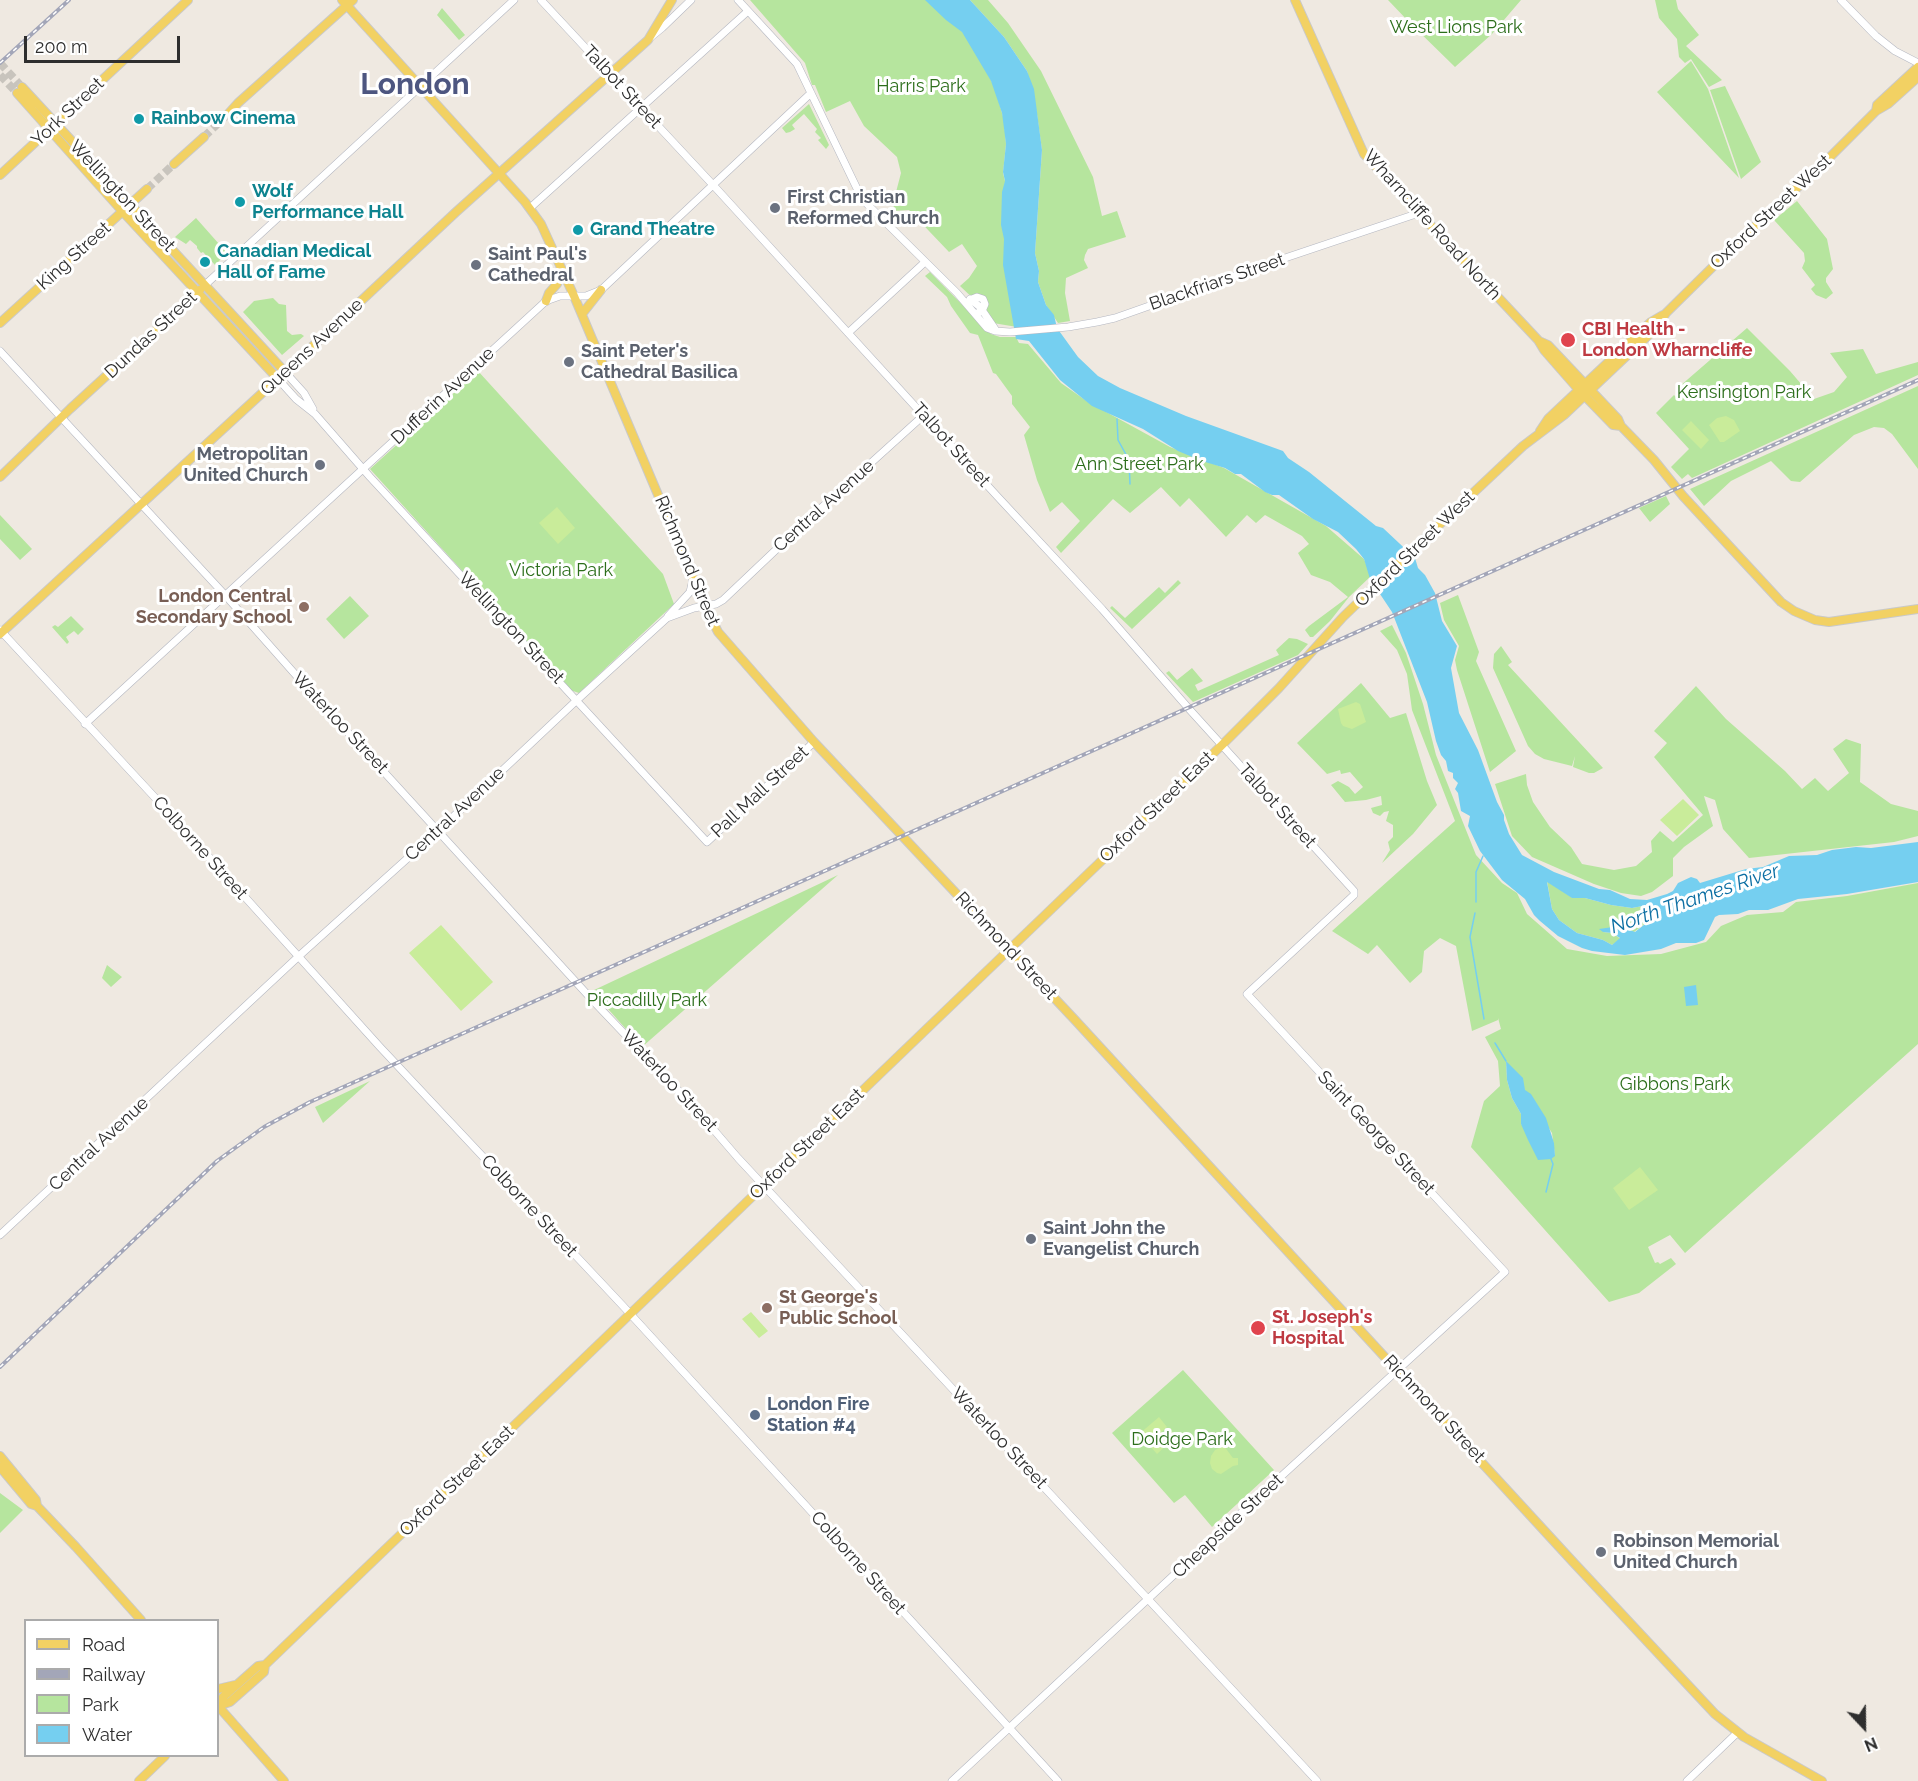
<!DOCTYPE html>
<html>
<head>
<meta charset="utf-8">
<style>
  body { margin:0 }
  #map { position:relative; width:1918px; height:1781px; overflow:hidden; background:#efe9e1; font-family:Raleway,sans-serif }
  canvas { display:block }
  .legend { position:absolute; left:24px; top:1619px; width:195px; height:138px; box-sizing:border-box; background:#fff; border:2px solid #ababab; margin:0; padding:8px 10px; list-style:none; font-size:18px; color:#2e2e2e }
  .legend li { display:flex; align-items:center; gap:12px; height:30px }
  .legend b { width:30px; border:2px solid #ababab }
  .north { position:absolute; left:1834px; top:1697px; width:60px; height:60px; -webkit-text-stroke:4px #fff; paint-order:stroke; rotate:158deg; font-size:16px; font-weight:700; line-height:24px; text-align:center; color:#2e2e2e }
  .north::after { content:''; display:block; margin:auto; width:21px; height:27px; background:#2e2e2e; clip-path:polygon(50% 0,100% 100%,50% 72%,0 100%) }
  .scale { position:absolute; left:24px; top:36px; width:156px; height:27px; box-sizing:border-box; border:3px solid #2e2e2e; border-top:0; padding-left:8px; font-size:18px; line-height:21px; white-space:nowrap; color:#2e2e2e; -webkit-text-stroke:4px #fff; paint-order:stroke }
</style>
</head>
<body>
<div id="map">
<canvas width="1918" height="1781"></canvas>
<ul class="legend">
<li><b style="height:8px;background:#f2d163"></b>Road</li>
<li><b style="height:8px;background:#a3a6b8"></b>Railway</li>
<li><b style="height:16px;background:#b6e59e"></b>Park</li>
<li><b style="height:16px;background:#75cff0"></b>Water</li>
</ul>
<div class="north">N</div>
<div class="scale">200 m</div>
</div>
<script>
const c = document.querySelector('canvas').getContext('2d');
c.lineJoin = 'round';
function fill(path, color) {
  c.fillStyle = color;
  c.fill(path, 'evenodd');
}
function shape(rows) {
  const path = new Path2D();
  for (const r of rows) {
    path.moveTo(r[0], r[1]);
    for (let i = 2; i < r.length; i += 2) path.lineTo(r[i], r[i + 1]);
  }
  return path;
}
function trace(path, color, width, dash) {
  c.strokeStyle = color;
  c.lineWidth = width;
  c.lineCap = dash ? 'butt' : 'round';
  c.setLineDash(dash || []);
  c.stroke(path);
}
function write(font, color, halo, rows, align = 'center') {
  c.font = font + ' Raleway,sans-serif';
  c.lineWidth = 6;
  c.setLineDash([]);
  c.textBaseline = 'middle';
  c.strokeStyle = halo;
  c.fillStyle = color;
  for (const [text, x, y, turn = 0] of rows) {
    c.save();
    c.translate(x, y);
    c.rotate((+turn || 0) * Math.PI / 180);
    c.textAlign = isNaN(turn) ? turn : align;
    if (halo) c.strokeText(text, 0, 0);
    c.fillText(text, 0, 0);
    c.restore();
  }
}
const green = shape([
  [750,0,929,0,970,39,995,88,1004,120,1006,144,1003,173,1005,181,1004,247,1017,327,993,323,979,304,960,286,969,278,977,266,962,244,949,252,909,210,892,211,897,198,895,196,901,173,897,157,864,126,850,101,826,112,815,85,812,85,805,63],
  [970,0,988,0,1008,23,1041,71,1093,177,1102,216,1117,211,1126,237,1088,249,1085,255,1084,260,1088,268,1066,278,1065,293,1070,321,1058,323,1046,305,1038,282,1039,271,1035,253,1042,150,1037,114,1027,71,1004,37],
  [1388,0,1521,0,1492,34,1455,67,1409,22],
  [1655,0,1676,0,1678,9,1699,35,1686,46,1722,80,1709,87,1691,59,1685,63,1679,57,1677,39,1659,18],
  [442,8,465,35,459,40,437,15],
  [1691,61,1708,89,1739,178,1657,92],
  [1725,86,1761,162,1741,179,1710,90],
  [809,104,829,145,826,149,818,140,821,138,815,132,817,129,804,114,792,125,795,129,790,132,786,133,782,128],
  [1797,201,1827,239,1833,269,1826,278,1826,282,1833,293,1826,299,1816,295,1811,289,1815,285,1802,268,1805,261,1804,253,1774,220],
  [196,218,227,253,215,265,203,252,201,253,197,248,197,246,190,240,186,244,175,237],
  [930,272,991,334,1000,337,1016,337,1019,343,1028,344,1061,383,1088,402,1170,447,1224,468,1326,526,1364,559,1371,576,1349,597,1330,621,1313,637,1310,637,1305,630,1309,626,1348,597,1330,582,1311,575,1298,553,1309,544,1302,536,1265,515,1256,523,1247,515,1226,537,1189,498,1180,507,1161,487,1130,513,1113,499,1061,553,1056,547,1080,521,1062,502,1050,512,1037,480,1024,435,1030,427,1012,404,1012,396,996,374,993,373,978,335,970,333,951,306,947,297,925,276],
  [273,298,279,304,286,305,287,331,292,335,301,334,304,336,282,355,243,312,254,301],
  [1747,328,1790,371,1814,399,1834,392,1847,377,1830,353,1863,349,1876,374,1918,362,1918,375,1692,478,1688,474,1682,479,1671,467,1689,449,1656,413,1674,395,1679,400,1684,394,1680,386],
  [478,371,663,574,674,604,579,693,570,690,370,469],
  [1918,386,1918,469,1892,434,1884,428,1874,427,1854,435,1800,482,1791,481,1771,461,1731,481,1704,506,1690,489],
  [1666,496,1670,504,1650,522,1639,508],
  [0,515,32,549,20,560,0,539],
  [1178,580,1181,583,1132,629,1110,608,1112,606,1125,618,1159,587,1165,593],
  [1458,595,1479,652,1476,661,1516,751,1490,772,1457,670,1455,660,1459,646,1444,620,1440,603],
  [350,596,369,616,344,639,326,619],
  [71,616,84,629,78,635,74,631,66,637,69,642,67,644,52,627,55,625,58,627],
  [1392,625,1406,653,1423,704,1436,755,1476,855,1502,883,1517,893,1527,914,1567,949,1607,956,1661,954,1706,942,1721,926,1747,915,1783,912,1796,902,1847,896,1918,883,1918,1044,1685,1253,1670,1235,1648,1247,1655,1263,1658,1262,1660,1264,1671,1258,1676,1264,1639,1293,1609,1302,1471,1147,1484,1101,1500,1086,1498,1061,1485,1037,1501,1029,1498,1018,1498,1020,1472,1031,1456,946,1440,938,1424,951,1422,972,1410,983,1377,945,1368,954,1332,931,1455,821,1412,710,1407,674,1397,650,1380,631],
  [1506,1061,1552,1133,1555,1156,1521,1124,1521,1114,1512,1098,1507,1080],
  [1289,638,1297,639,1308,644,1298,655,1193,702,1166,673,1169,671,1177,680,1192,668,1203,681,1195,685,1198,691,1279,655,1276,650],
  [1501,646,1512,662,1508,665,1603,768,1594,773,1589,773,1573,767,1575,756,1572,766,1544,759,1535,754,1528,746,1493,668,1494,654],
  [1361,683,1390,718,1406,713,1427,781,1437,805,1413,834,1382,863,1390,850,1388,842,1393,837,1393,825,1386,821,1389,811,1384,812,1380,816,1373,813,1371,808,1382,805,1381,796,1366,800,1345,802,1331,785,1338,781,1349,787,1355,794,1363,787,1350,772,1341,774,1340,770,1327,774,1297,743],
  [1696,686,1726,719,1785,771,1802,789,1815,778,1828,791,1849,773,1833,749,1846,739,1861,744,1860,782,1891,804,1918,811,1918,836,1894,842,1749,858,1723,829,1715,800,1704,796,1713,826,1684,847,1673,858,1673,876,1652,892,1641,896,1621,893,1594,884,1532,857,1512,836,1495,784,1526,774,1527,785,1533,802,1550,827,1571,847,1582,864,1614,870,1636,866,1652,852,1651,841,1660,831,1673,842,1703,815,1654,757,1667,743,1654,731],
  [838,875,642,1047,592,991],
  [1547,881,1573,898,1585,898,1611,905,1632,908,1648,905,1659,913,1634,932,1620,926,1603,932,1612,933,1621,939,1612,945,1603,940,1577,933,1559,920,1552,909],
  [107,965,122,977,111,987,102,978],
  [370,1081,323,1123,315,1107],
  [1183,1370,1274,1470,1212,1527,1185,1495,1174,1503,1112,1433],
  [0,1493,23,1510,0,1533]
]);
const pitch = shape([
  [1726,416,1734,420,1740,431,1724,442,1720,442,1709,425,1717,418],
  [1691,421,1709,440,1701,449,1682,430],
  [557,507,575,528,558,544,539,523],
  [1356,702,1360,704,1366,722,1352,729,1343,726,1341,723,1338,709],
  [1683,799,1699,815,1677,836,1660,820],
  [441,925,493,982,461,1011,409,953],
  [1640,1167,1658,1190,1629,1210,1613,1188],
  [751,1312,768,1331,759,1338,742,1319],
  [1159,1417,1167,1427,1148,1444,1139,1434],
  [1169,1428,1176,1436,1157,1454,1149,1445],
  [1224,1446,1233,1458,1238,1458,1238,1465,1233,1466,1221,1474,1217,1473,1212,1469,1210,1463,1211,1456,1215,1450]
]);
const water = shape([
  [925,0,970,0,1004,37,1027,71,1034,89,1042,150,1035,253,1039,271,1038,282,1046,305,1054,315,1057,328,1078,357,1098,376,1120,388,1186,416,1283,451,1288,458,1309,472,1376,526,1383,528,1415,558,1418,568,1425,575,1435,593,1442,621,1457,646,1451,668,1459,713,1478,750,1497,802,1504,815,1504,820,1509,834,1522,855,1554,872,1599,889,1610,890,1630,899,1647,900,1667,894,1673,891,1678,883,1691,877,1697,879,1700,883,1746,869,1763,867,1789,856,1817,855,1832,850,1856,847,1871,848,1918,842,1918,882,1847,894,1798,899,1768,910,1749,910,1738,914,1719,915,1715,917,1704,940,1696,943,1676,943,1661,949,1625,955,1592,951,1582,948,1558,936,1540,921,1534,915,1525,899,1502,880,1480,851,1468,826,1470,816,1461,811,1458,793,1455,789,1458,783,1453,778,1453,773,1448,771,1446,761,1441,755,1436,741,1427,702,1392,612,1370,579,1364,559,1356,549,1338,532,1313,519,1279,495,1272,495,1265,492,1241,474,1235,474,1225,468,1202,461,1178,451,1143,429,1092,406,1060,380,1029,341,1016,339,1003,265,1004,239,1001,225,1002,192,1005,181,1003,172,1006,144,1002,113,991,81,962,32,946,20],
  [1547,882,1572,898,1585,898,1611,905,1632,908,1648,905,1659,913,1635,932,1620,926,1599,929,1603,932,1612,933,1620,938,1612,945,1603,940,1577,933,1559,920,1552,909],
  [1696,985,1698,1005,1686,1006,1684,987],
  [1506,1061,1523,1078,1525,1090,1531,1094,1546,1118,1554,1143,1555,1156,1551,1159,1538,1160,1528,1140,1521,1124,1521,1114,1512,1098,1507,1080]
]);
const stream = shape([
  [1117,419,1118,440,1129,460,1130,484],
  [1476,902,1476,872,1483,856],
  [1475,913,1470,937,1484,1019],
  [1495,1043,1506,1061],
  [1546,1192,1553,1164,1551,1159]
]);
const majorTunnel = shape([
  [0,63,22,87],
  [0,75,17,93],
  [204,137,229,113],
  [147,189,174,164]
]);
const minor = shape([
  [541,0,714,186,997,496,1102,609,1190,710,1354,891,1354,895,1247,994,1505,1272,1218,1534,952,1781],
  [738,0,797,64,862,199,957,293,975,314,982,311,985,304,983,299,977,297,972,299],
  [1841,0,1876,36,1895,51,1918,63],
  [651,37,662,28,691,0],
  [530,208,748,11],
  [205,285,514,0],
  [970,299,980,307,995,329],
  [975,314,987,328,995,331,1010,332,1068,327,1097,322,1115,318,1288,257,1419,213],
  [848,333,925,262],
  [0,351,225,595,310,691,596,1004,695,1108,738,1158,1317,1781],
  [285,372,304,393,313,409],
  [278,379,296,399,315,414,370,477,707,842,814,742],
  [668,616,690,592,693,579],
  [0,630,172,816,380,1047,623,1306,1058,1781],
  [85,724,546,301,560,296,586,296,601,290,811,93],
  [0,1235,299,956,439,830,577,700,667,618,694,608,716,604,723,600,800,527,924,415],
  [1687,1781,1737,1733]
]);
const major = shape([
  [342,0,525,202,541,224,574,296,705,606,718,632,814,742,1075,1020,1574,1563,1715,1714,1744,1737,1822,1781],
  [1295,0,1364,154,1538,340,1544,350,1579,390,1613,425,1621,426],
  [22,87,285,372],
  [17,93,123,212,278,379],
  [1876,111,1877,105,1918,67],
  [229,113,238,103,353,0],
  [174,164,204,137],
  [0,175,188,0],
  [546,301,549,293,557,284,562,270],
  [582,314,601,290],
  [0,323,147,189],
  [1539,341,1548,345,1618,419,1621,426,1654,460,1683,496,1781,602,1794,611,1815,620,1829,622,1918,609],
  [1540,431,1548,419,1651,322,1663,315],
  [0,477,70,409,200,290],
  [0,634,285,372,456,212,648,40,672,0],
  [0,1456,36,1500,37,1506],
  [0,1467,31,1504,37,1506,76,1547,141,1620],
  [218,1689,235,1685],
  [218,1706,230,1702,264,1672,265,1665,1222,745,1279,688,1343,617,1421,542,1523,446,1564,415,1656,328,1666,313,1742,238,1821,166,1876,111,1888,104,1918,77],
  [218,1706,284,1781],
  [218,1706,223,1697,258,1666,265,1665],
  [139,1781,165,1756]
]);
const rail = shape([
  [0,63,69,0],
  [0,1367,217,1161,264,1127,310,1102,1918,380]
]);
const markers = [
  [139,119,6,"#0f9aa8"],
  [240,202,6,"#0f9aa8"],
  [775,208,6,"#6b7280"],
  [578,230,6,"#0f9aa8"],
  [205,262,6,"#0f9aa8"],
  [476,265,6,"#6b7280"],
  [1568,340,8,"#e0444e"],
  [569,362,6,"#6b7280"],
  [320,465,6,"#6b7280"],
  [304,607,6,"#8d6e63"],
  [1031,1239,6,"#6b7280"],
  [767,1308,6,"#8d6e63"],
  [1258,1328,8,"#e0444e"],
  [755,1415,6,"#5c6f8a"],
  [1601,1552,6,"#6b7280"]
];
const parkNames = [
  ["West Lions Park",1456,28],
  ["Harris Park",921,87],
  ["Kensington Park",1744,393],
  ["Ann Street Park",1139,465],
  ["Victoria Park",561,571],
  ["Piccadilly Park",647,1001],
  ["Gibbons Park",1675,1085],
  ["Doidge Park",1182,1440]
];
const streetNames = [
  ["Talbot Street",622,87,47],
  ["York Street",68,112,-43],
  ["Wellington Street",122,196,47],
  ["Oxford Street West",1771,212,-43],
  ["Wharncliffe Road North",1432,225,48],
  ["King Street",74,256,-42],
  ["Blackfriars Street",1217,282,-19],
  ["Dundas Street",151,335,-43],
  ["Queens Avenue",312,347,-43],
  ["Dufferin Avenue",443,396,-43],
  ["Talbot Street",951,445,48],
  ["Central Avenue",824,506,-42],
  ["Oxford Street West",1415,549,-44],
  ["Richmond Street",687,561,67],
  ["Wellington Street",511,628,47],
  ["Waterloo Street",340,723,47],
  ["Pall Mall Street",760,792,-43],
  ["Talbot Street",1277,806,48],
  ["Oxford Street East",1157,807,-44],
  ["Central Avenue",455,814,-43],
  ["Colborne Street",200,848,48],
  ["Richmond Street",1006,946,47],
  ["Waterloo Street",669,1081,47],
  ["Saint George Street",1376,1133,47],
  ["Central Avenue",99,1144,-43],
  ["Oxford Street East",807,1144,-44],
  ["Colborne Street",529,1206,47],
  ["Richmond Street",1434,1409,47],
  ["Waterloo Street",999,1438,47],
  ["Oxford Street East",457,1481,-44],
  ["Cheapside Street",1228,1526,-43],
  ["Colborne Street",858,1563,48]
];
const cultureNames = [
  ["Rainbow Cinema",151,119],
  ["Wolf",252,192],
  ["Performance Hall",252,213],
  ["Grand Theatre",590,230],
  ["Canadian Medical",217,252],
  ["Hall of Fame",217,273]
];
const worshipNames = [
  ["First Christian",787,198],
  ["Reformed Church",787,219],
  ["Saint Paul's",488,255],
  ["Cathedral",488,276],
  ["Saint Peter's",581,352],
  ["Cathedral Basilica",581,373],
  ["Metropolitan",308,455,"right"],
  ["United Church",308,476,"right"],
  ["Saint John the",1043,1229],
  ["Evangelist Church",1043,1250],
  ["Robinson Memorial",1613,1542],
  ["United Church",1613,1563]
];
const healthNames = [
  ["CBI Health -",1582,330],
  ["London Wharncliffe",1582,351],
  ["St. Joseph's",1272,1318],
  ["Hospital",1272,1339]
];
const educationNames = [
  ["London Central",292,597],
  ["Secondary School",292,618],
  ["St George's",779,1298,"left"],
  ["Public School",779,1319,"left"]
];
const serviceNames = [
  ["London Fire",767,1405],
  ["Station #4",767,1426]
];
const waterNames = [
  ["North Thames River",1695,899,-19]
];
const townNames = [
  ["London",415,85]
];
fill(green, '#b6e59e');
fill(pitch, '#c9ec9a');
fill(water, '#75cff0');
trace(stream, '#75cff0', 1.5);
trace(majorTunnel, '#c8c4bd', 8, [8, 4]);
trace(minor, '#b4b7c1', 8);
trace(major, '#c9c9c9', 10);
trace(minor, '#fff', 7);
trace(major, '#f2d163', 8);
trace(rail, '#a3a6b8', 4);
trace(rail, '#fff', 1.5, [4.5]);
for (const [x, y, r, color] of markers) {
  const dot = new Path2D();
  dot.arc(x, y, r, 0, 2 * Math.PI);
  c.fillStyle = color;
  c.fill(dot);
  trace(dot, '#fff', 2);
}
write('18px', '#2c6e1b', '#fff', parkNames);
write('18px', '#2e2e2e', '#fff', streetNames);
write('bold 18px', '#0d838f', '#fff', cultureNames, 'left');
write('bold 18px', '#5b616d', '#fff', worshipNames, 'left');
write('bold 18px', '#be3a42', '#fff', healthNames, 'left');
write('bold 18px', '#785e54', '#fff', educationNames, 'right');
write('bold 18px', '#4e5e75', '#fff', serviceNames, 'left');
write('italic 20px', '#0d6fa3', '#fff', waterNames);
write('bold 30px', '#4d5680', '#fff', townNames);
</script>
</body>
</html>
